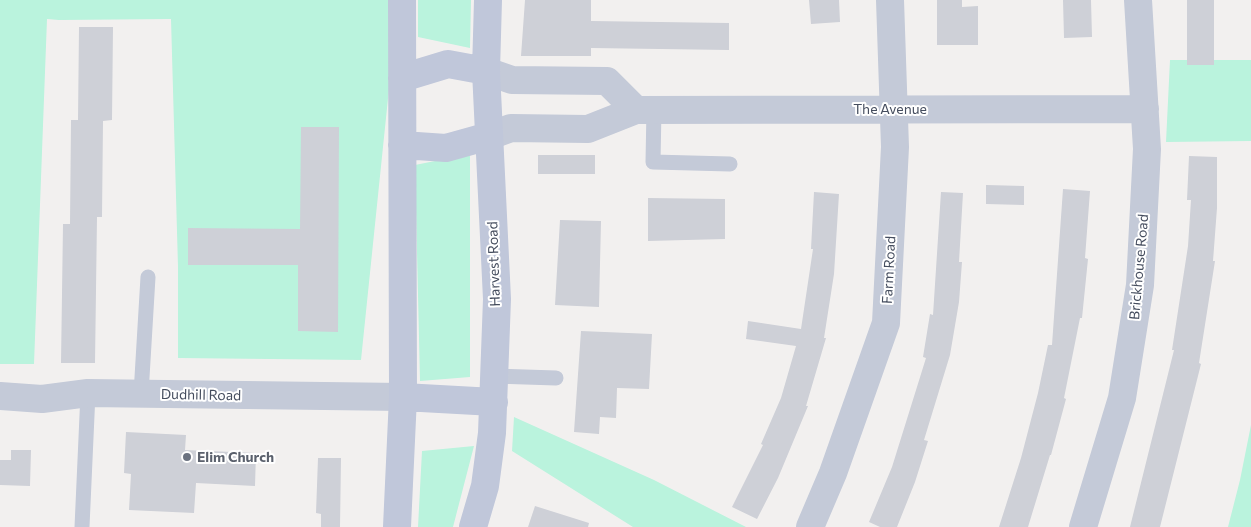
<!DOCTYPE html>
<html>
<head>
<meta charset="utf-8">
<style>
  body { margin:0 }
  canvas { display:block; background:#f2f0ef }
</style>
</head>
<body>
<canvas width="1251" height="527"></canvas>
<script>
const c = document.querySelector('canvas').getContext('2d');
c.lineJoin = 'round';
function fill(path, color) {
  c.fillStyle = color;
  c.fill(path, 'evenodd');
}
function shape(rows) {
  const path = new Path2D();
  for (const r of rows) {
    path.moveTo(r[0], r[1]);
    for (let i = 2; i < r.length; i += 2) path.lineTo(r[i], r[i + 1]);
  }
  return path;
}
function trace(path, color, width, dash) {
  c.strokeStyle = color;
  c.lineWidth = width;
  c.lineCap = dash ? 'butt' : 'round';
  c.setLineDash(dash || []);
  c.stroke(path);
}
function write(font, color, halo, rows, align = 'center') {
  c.font = font + ' Commissioner,sans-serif';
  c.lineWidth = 4;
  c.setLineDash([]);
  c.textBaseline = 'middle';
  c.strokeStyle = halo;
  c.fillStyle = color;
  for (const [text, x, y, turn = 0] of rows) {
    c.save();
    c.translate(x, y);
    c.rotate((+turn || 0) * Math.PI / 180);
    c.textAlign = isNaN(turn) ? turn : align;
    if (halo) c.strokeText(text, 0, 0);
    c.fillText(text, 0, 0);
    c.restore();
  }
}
const green = shape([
  [0,0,396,0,396,21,361,360,178,358,178,267,171,19,59,20,47,19,34,364,0,364],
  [418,0,471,0,470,48,418,37],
  [1170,60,1251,60,1251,141,1166,142],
  [470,154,470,377,420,381,415,165],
  [514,417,654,480,746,527,633,527,512,451],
  [1251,425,1251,527,1228,527,1240,480],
  [474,446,453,527,418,527,422,451]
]);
const building = shape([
  [525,0,591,0,591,21,729,23,729,50,591,48,591,56,521,56],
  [809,0,839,0,840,22,811,24],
  [937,0,962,0,962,7,978,6,978,45,937,45],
  [1063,0,1091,0,1092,37,1064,38],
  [1187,0,1214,0,1214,65,1187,65],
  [79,27,113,27,112,120,103,121,102,217,97,217,95,363,61,363,63,224,70,224,71,120,78,120],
  [301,127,339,127,338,332,298,331,298,265,188,265,188,228,300,229],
  [538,155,595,155,595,174,538,174],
  [1189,156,1217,157,1217,208,1213,261,1215,261,1199,363,1201,364,1160,527,1130,527,1174,350,1172,350,1188,246,1191,200,1187,200],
  [986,185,1024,186,1024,205,986,204],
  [1063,189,1090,191,1085,258,1088,259,1082,318,1080,318,1064,398,1066,399,1051,455,1050,455,1028,527,999,527,1021,458,1038,393,1048,345,1052,345],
  [814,192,839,194,834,274,824,338,826,338,806,406,808,406,778,478,757,519,732,507,763,445,761,444,781,398,796,346,746,339,748,321,801,329,813,249,811,249],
  [941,192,963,193,959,262,962,262,959,302,950,355,924,440,928,441,915,482,897,527,880,527,869,522,892,467,926,358,923,357,930,314,933,315],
  [648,198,725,199,725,239,648,241],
  [560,220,601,221,599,307,555,305],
  [581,331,652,334,649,389,617,388,616,418,600,417,599,434,574,432],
  [126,432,186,435,185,450,256,453,255,486,196,483,194,513,129,510,131,474,124,473],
  [11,450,31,450,30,486,0,485,0,460,11,460],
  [318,458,341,458,340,527,321,527,321,514,316,513],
  [535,506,589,523,588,527,528,527]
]);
const lane = shape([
  [654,109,653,162,730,164],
  [494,376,556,378],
  [141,394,148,277],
  [82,527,88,393]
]);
const street = shape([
  [486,71,512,80,607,81,636,110],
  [489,136,511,128,588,129,636,110,1145,109],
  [0,396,42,399,88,393,403,397],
  [810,527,833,473,886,323,895,147,890,0],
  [1083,527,1122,398,1140,285,1147,149,1138,0]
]);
const secondary = shape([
  [402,78,448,64,486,71],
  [402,145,446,148,489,136],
  [403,397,494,402],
  [397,527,403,397,402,0],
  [473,527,485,486,492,433,497,299,486,71,488,0]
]);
const markers = [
  [187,457,5,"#6b7280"]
];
const streetNames = [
  ["The Avenue",890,109],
  ["Harvest Road",494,264,-92],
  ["Brickhouse Road",1139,267,-85],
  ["Farm Road",889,270,-87],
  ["Dudhill Road",201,395,1]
];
const worshipNames = [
  ["Elim Church",197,457]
];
fill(green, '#baf3dd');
fill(building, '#ced0d7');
trace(lane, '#c4cad8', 15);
trace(street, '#c4cad8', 28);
trace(secondary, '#c0c7da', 28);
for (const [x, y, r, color] of markers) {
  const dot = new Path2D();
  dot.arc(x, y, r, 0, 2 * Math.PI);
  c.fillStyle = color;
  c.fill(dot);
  trace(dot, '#fff', 2);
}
write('14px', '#454d5e', '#fff', streetNames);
write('bold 14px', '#5b616d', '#fff', worshipNames, 'left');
</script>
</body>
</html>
